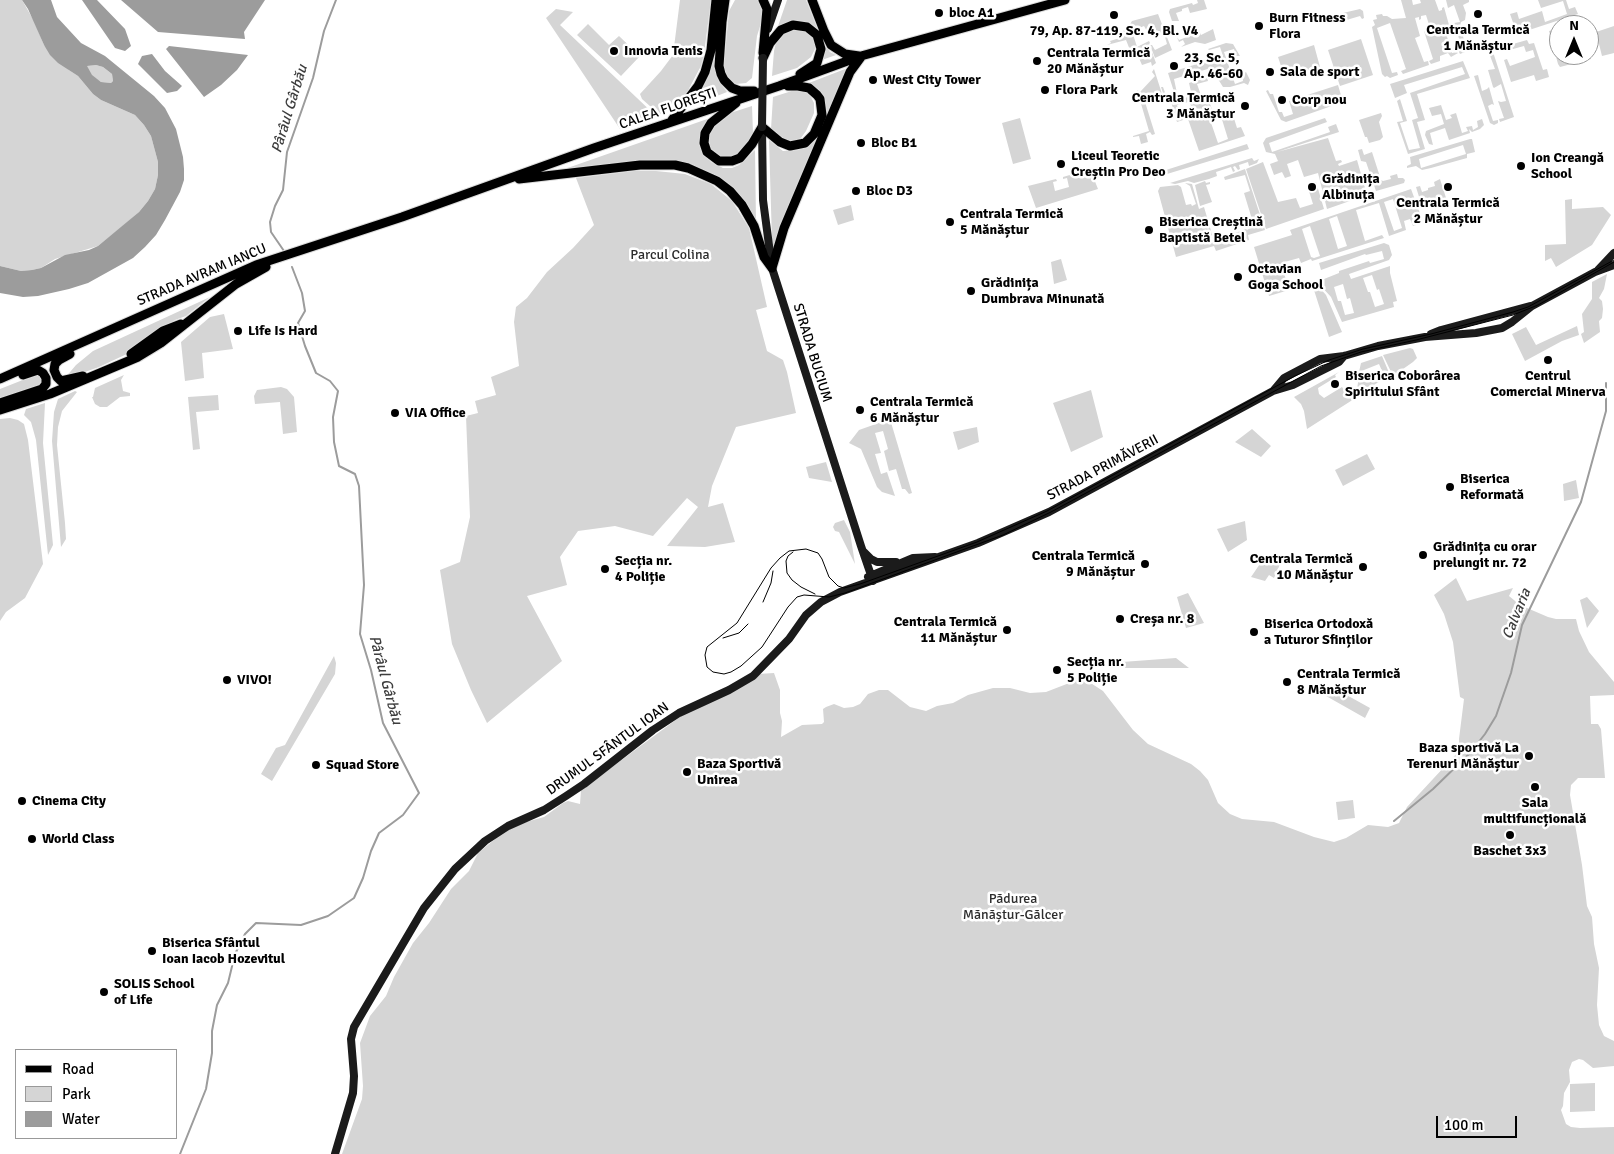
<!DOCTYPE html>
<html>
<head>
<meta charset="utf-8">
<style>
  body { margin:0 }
  #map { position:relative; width:1614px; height:1154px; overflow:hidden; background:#fff; font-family:Signika,sans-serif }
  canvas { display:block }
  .legend { position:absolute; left:15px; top:1049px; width:162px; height:90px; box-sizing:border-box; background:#fff; border:1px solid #999; margin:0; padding:6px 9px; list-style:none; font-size:15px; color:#000 }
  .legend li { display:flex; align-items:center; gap:10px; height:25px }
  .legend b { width:25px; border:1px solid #999 }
  .north { position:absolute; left:1549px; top:15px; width:50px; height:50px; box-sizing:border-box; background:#fff; border:1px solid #999; border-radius:50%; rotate:0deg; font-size:14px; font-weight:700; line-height:20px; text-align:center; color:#000 }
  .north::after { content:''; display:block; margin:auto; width:18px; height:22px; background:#000; clip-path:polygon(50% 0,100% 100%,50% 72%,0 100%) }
  .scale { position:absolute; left:1436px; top:1116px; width:81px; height:22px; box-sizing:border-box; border:2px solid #000; border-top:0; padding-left:6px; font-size:15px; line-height:18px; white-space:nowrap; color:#000; -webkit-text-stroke:4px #fff; paint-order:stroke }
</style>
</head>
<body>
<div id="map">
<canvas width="1614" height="1154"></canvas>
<ul class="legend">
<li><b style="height:6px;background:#000"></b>Road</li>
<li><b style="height:14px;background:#d5d5d5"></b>Park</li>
<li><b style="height:14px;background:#9c9c9c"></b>Water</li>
</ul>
<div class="north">N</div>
<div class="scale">100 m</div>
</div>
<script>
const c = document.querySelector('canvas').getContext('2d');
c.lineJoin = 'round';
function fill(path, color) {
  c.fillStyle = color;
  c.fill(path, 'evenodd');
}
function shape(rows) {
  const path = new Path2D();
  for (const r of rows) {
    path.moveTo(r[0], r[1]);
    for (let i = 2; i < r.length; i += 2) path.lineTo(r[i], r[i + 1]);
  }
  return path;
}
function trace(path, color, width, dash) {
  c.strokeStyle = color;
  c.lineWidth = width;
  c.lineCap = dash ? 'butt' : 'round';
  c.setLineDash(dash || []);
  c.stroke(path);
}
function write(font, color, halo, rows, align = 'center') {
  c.font = font + ' Signika,sans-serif';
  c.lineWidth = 5;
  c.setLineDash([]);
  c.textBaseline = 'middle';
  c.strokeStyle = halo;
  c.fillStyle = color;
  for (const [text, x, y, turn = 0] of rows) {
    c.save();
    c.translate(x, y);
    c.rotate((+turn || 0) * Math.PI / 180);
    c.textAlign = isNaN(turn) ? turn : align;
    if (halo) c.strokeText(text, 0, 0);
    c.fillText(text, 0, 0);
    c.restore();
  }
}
const green = shape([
  [0,0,22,0,34,21,44,45,69,70,78,76,93,94,101,100,135,115,144,125,151,136,158,162,158,175,155,189,148,201,139,212,124,225,98,246,55,259,41,268,32,270,21,271,0,266],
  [680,0,711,0,704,54,701,66,683,100,660,115,642,99,640,94,661,71,673,55],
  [721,0,716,75,721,84,727,92,697,104,690,105,701,89,707,77],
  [735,0,757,0,760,2,762,9,762,20,757,36,752,78,746,83,736,84,728,80,724,74,724,64,729,11],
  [787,0,806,0,822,40,830,52,836,55,819,61,821,54,807,24,800,21,787,22,776,32],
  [1197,0,1204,0,1207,9,1190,13,1188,7,1182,9,1182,11,1176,13,1179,21,1172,21,1169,12,1170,9,1192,3,1193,5,1198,3],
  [1401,0,1412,0,1413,5,1421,3,1420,0,1435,0,1439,11,1442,10,1442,8,1444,7,1449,25,1444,27,1452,53,1457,52,1458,53,1451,57,1448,53,1440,56,1440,61,1431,64,1429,61,1433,59,1424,31,1427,33,1431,31,1426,15,1421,16,1421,19,1419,20,1419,17,1415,18,1420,36,1415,38,1424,62,1428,61,1429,65,1403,74,1401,71,1406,69,1390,23,1377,28,1392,73,1397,72,1398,75,1390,78,1387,76,1385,77,1382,74,1372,27,1375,25,1373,20,1377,19,1376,15,1382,14,1383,16,1387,16,1392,19,1406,18],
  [1446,0,1469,0,1469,2,1463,5,1466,13,1465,20,1461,22,1460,26,1466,47,1470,50,1460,54,1458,50,1462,48,1454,23,1460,22,1454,5,1448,8],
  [1538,0,1566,0,1569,9,1575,7,1578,14,1523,32,1516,31,1510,14,1517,12,1519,19,1542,11,1545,22,1567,14,1563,1,1541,8],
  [556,9,573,12,560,25,656,116,620,129,546,18],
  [1360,9,1363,11,1364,18,1362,19,1360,16,1333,24,1330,16],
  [1158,14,1172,50,1155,58,1150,45,1152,45,1155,50,1167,44,1165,37,1162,37,1160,31,1148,33,1144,26,1132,31,1137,47,1149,41,1150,43,1149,44,1156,63,1152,66,1151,62,1142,65,1135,49,1142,46,1130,50,1126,40,1107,45,1111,43,1110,41,1123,37,1123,31,1127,29,1132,21],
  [588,24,609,45,619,36,640,56,621,76,577,35],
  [1197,24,1201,35,1213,29,1216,40,1205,44,1195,42,1181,47,1185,44,1183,40,1179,42,1177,37,1179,40,1192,35,1191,32,1195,31,1194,28,1190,28,1190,26],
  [1614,26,1614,53,1602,56,1596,32],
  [799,28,808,32,813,36,815,42,815,49,811,57,797,68,772,76,774,51,777,38,791,29],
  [1559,28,1559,55,1589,55,1589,52,1591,59,1560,67,1558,64,1549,31],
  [1361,39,1373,75,1340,86,1328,50],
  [1527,40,1529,44,1534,43,1543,70,1547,69,1549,77,1536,81,1534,75,1511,82,1504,60,1507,59,1510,66,1535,57,1533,50,1526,52,1524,46,1513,49,1506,46],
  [1226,43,1233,44,1240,56,1236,56,1234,49,1224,52,1235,84,1243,81,1242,75,1246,72,1250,80,1248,85,1244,83,1230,87,1223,87,1211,68,1174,79,1178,98,1166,102,1161,87,1163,87,1167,98,1175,95,1168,73,1223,56,1220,47,1209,50,1208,49],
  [1314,45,1320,67,1285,78,1278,57],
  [1491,52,1494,55,1514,117,1500,122,1499,119,1504,118,1498,101,1501,102,1506,101,1501,84,1494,88,1493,87,1488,70,1495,69,1489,53],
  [1463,61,1470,78,1417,94,1425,120,1417,122,1425,149,1408,154,1397,122,1403,121,1397,101,1400,99,1407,121,1400,123,1409,150,1420,148,1412,120,1418,118,1410,93,1465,74,1462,67,1404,85,1407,93,1395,98,1390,84],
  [96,65,103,67,112,74,113,81,111,83,101,82,92,76,86,66],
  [845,69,847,71,774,248,772,241,769,140,783,151,799,150,812,137,821,113,814,87,809,83],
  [1154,69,1163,97,1145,102,1155,134,1152,135,1150,132,1146,134,1148,142,1141,144,1139,136,1133,137,1133,136,1149,131,1137,90,1140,92,1155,76,1152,72],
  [1478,75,1482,91,1487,89,1489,87,1494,105,1492,104,1488,106,1493,121,1498,120,1498,123,1494,125,1490,123,1474,76],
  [1207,77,1208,81,1197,84,1203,101,1208,99,1212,109,1213,112,1208,114,1218,143,1228,139,1220,113,1226,111,1227,114,1232,112,1237,128,1241,127,1245,136,1199,151,1188,119,1194,117,1190,103,1188,102,1177,105,1183,120,1177,122,1171,102,1173,105,1178,104,1177,100,1192,96,1189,83],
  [1338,85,1343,102,1286,122,1281,120,1266,91,1268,90,1270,94,1273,94,1279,112,1282,112,1284,117,1293,114,1289,101],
  [798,89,805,91,810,95,814,103,814,113,806,131,801,138,794,141,785,141,777,136,771,129,773,97],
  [1441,105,1446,120,1452,118,1450,115,1456,113,1462,133,1468,131,1466,127,1472,126,1473,130,1478,127,1477,121,1482,119,1484,125,1480,129,1472,132,1469,129,1470,133,1449,140,1445,128,1430,133,1433,145,1429,144,1425,135,1426,131,1444,124,1441,114,1432,116,1429,108],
  [752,106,753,133,746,146,738,155,729,158,721,157,714,153,709,146,709,135,715,126,724,115],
  [1381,113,1382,116,1379,122,1383,137,1380,140,1369,143,1367,137,1365,137,1359,120],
  [713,117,704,126,700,134,700,144,703,153,711,162,723,168,732,168,739,165,755,150,756,222,750,210,735,190,687,167,559,171],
  [1020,118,1031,159,1013,164,1002,123],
  [1325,118,1327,122,1269,143,1272,152,1330,132,1328,127,1336,124,1339,132,1277,152,1328,138,1336,161,1341,160,1342,162,1338,164,1339,166,1357,160,1367,195,1327,209,1318,173,1304,177,1298,160,1287,164,1291,176,1285,178,1282,172,1274,175,1270,164,1281,160,1278,161,1275,154,1266,152,1263,143,1266,138],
  [1470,139,1472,139,1475,152,1467,154,1467,158,1431,168,1422,170,1416,166,1407,168,1407,166,1411,164,1410,157],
  [1463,145,1466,154,1421,168,1419,159],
  [1247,144,1249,149,1167,174,1163,178,1156,178,1154,180,1155,176,1157,172,1157,176,1167,175,1166,170],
  [1362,149,1364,155,1372,152,1381,180,1383,181,1391,179,1390,176,1397,174,1398,178,1403,178,1405,180,1404,183,1376,191,1366,162,1361,161,1358,150],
  [1252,158,1254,161,1259,159,1257,163,1249,166,1248,162,1239,165,1240,169,1238,170,1235,166,1233,167,1235,171,1233,172,1231,167,1216,172,1217,176,1209,179,1194,183,1188,181,1175,184,1170,183],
  [1263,162,1278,202,1296,198,1300,208,1313,204,1307,185,1316,182,1324,209,1266,229,1246,169],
  [1090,169,1098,189,1036,208,1028,186,1056,179,1057,181,1053,182,1055,191,1069,187,1067,178,1063,179,1063,177],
  [1245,169,1265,230,1248,235,1249,240,1216,251,1214,246,1176,257,1158,191,1160,187,1178,185,1181,187,1186,205,1191,204,1192,206,1196,204,1190,186,1185,183,1192,184,1199,209,1204,207,1214,241,1217,240,1218,242,1223,240,1222,238,1246,229,1247,230,1254,226,1244,193,1250,191,1245,175,1225,180,1224,177],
  [634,171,656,171,685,174,711,184,732,201,749,228,767,307,756,310,767,351,783,360,787,372,796,413,736,427,712,486,708,507,723,503,735,542,705,547,667,546,698,507,687,498,653,536,615,526,578,531,560,557,567,585,527,596,562,661,487,723,471,690,452,644,440,570,460,562,470,517,466,416,478,413,475,401,496,395,491,377,519,366,514,322,516,307,527,298,547,272,573,248,594,225,576,178],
  [1440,179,1447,201,1431,206,1427,204,1425,200,1420,200,1416,187,1420,186,1422,192,1428,190,1428,188,1435,186,1434,182],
  [1205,181,1206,183,1210,182,1210,184,1206,185,1212,202,1200,206,1195,185],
  [1411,189,1422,219,1420,224,1413,226,1410,219,1404,221,1406,230,1389,236,1379,203,1356,210,1365,241,1382,235,1384,238,1312,261,1311,259,1301,263,1299,258,1281,263,1289,290,1269,296,1254,247,1292,235,1290,230],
  [1393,199,1402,228,1394,231,1384,202],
  [1337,216,1347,246,1338,249,1329,219],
  [1310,226,1320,256,1314,258,1311,257,1302,229],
  [1572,199,1572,209,1603,207,1611,215,1592,245,1556,267,1551,258,1545,261,1545,245,1566,244,1565,200],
  [851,205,854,220,838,225,833,210],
  [1384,243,1389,245,1392,255,1389,260,1349,274,1351,279,1390,266,1390,273,1397,301,1393,302,1394,307,1342,322,1331,297,1320,285,1324,285,1324,279,1339,273,1339,271,1369,261,1370,263,1384,259,1382,251,1366,255,1365,254,1321,270,1319,263],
  [1372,275,1377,290,1379,289,1384,304,1375,307,1370,292,1368,292,1363,278],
  [1343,284,1347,299,1350,298,1354,313,1345,315,1341,301,1338,301,1334,287],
  [1061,259,1067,280,1054,284,1051,262],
  [1607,274,1604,289,1599,298,1602,301,1603,309,1602,318,1599,321,1600,332,1584,343,1581,334,1584,332,1582,314,1592,299,1592,282],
  [1318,286,1326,295,1342,332,1329,337,1313,287],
  [210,297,186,316,175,320,129,353,99,367,68,378,65,378,76,365,93,351],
  [224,314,233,349,202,353,204,378,185,381,181,342,210,317],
  [1577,326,1579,335,1562,341,1525,361,1512,334,1526,327,1536,345],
  [1410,348,1413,349,1417,358,1413,362,1393,376,1383,355],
  [1382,356,1390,375,1356,396,1359,376,1371,371,1373,375,1382,371,1379,364,1359,372,1361,363],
  [1339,372,1335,375,1336,377,1318,388,1319,394,1324,398,1342,387,1344,390,1347,387,1354,399,1307,429,1304,411,1301,404,1294,397],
  [38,374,42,376,41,386,0,401,0,389],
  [124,375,121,380,123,391,130,393,130,396,120,397,107,407,100,407,95,404,92,397,93,397,95,388],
  [281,387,287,389,294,397,297,432,283,434,280,402,255,404,254,396,257,390],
  [1091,390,1103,437,1071,452,1053,403],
  [75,391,77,392,62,411,58,427,57,445,65,523,66,539,61,547,52,441,54,412,58,399],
  [218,395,219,410,196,412,200,449,193,450,188,397],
  [45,403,43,443,53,545,48,555,36,440,31,422,24,415,26,409],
  [10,418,18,420,24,424,28,440,43,564,25,598,6,612,0,621,0,419],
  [890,419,912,493,909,494,905,489,902,489,896,469,889,471,884,451,888,449,883,431,875,433,881,453,875,454,881,474,887,472,895,496,882,492,877,487,861,449,849,443,859,430],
  [977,427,979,442,958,450,953,432],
  [1252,429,1271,446,1261,457,1235,442],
  [1367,454,1375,469,1343,486,1335,470],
  [826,462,832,482,809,478,806,467],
  [1576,480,1579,498,1564,501,1563,484],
  [844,520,850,532,855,564,839,532,835,531,833,527,835,523],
  [1245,521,1247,540,1228,552,1217,529],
  [1266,555,1281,562,1274,578,1269,575,1265,581,1251,577],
  [1456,578,1467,601,1513,588,1509,596,1520,605,1548,617,1556,619,1576,619,1579,631,1589,652,1614,682,1614,695,1590,696,1591,724,1598,724,1601,729,1605,778,1578,778,1571,785,1570,795,1582,865,1587,906,1592,917,1594,944,1599,968,1597,1005,1599,1025,1604,1036,1614,1041,1614,1066,1593,1068,1583,1060,1579,1059,1572,1062,1569,1070,1570,1082,1564,1093,1563,1106,1561,1110,1566,1124,1571,1127,1580,1128,1614,1127,1614,1154,342,1154,362,1099,363,1086,360,1043,370,1016,386,996,394,977,413,943,429,923,451,889,469,871,478,853,505,831,526,822,544,817,563,803,568,801,580,804,581,790,677,719,715,694,758,674,774,673,780,690,780,713,782,721,781,737,802,725,822,724,824,722,823,709,826,707,834,704,844,708,853,707,860,704,868,694,879,690,888,690,910,707,926,711,937,706,953,703,968,695,993,688,1010,688,1030,693,1046,692,1077,680,1086,680,1103,691,1133,730,1148,744,1191,764,1200,771,1208,780,1218,803,1230,814,1242,819,1274,822,1314,837,1334,842,1346,838,1368,825,1388,827,1399,823,1407,807,1459,751,1459,739,1464,699,1460,697,1453,642,1444,614,1434,595],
  [1188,593,1204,623,1186,628,1177,597],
  [1587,597,1599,611,1587,628,1580,600],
  [334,656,336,663,335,674,272,781,261,774,276,748,285,745],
  [1176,658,1189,668,1122,668,1122,662],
  [1325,683,1370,708,1365,718,1319,692],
  [1353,800,1355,818,1338,820,1336,802],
  [1595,1083,1595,1111,1570,1112,1570,1084]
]);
const water = shape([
  [22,0,51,0,57,17,81,43,105,56,154,96,165,108,176,129,183,157,184,169,184,180,180,192,165,220,156,235,145,247,133,258,88,283,69,289,38,296,23,297,0,293,0,266,21,271,32,270,41,268,65,255,89,250,98,246,139,212,148,201,155,189,158,175,158,162,151,136,144,125,135,115,101,100,93,94,78,76,58,63,50,55,44,45,28,9],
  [96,65,103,67,112,74,113,81,111,83,101,82,92,75,87,66],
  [82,0,97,0,125,29,131,46,125,51,115,48],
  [121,0,265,0,244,32,245,39,158,32],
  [169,46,248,55,237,70,221,85,204,97,166,49],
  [152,54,165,71,182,86,177,91,167,93,138,64,142,56]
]);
const stream = shape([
  [284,251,271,232,270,222,275,206,283,190,287,152,313,78,324,31,336,0],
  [1394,821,1433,789,1470,753,1485,734,1496,716,1511,673,1522,625,1581,502,1606,411,1606,383],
  [180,1154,206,1089,212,1053,212,1031,217,1005,228,983,235,954,245,934,256,923,301,925,328,916,354,898,363,878,371,851,379,833,403,815,419,793,383,723,371,670,360,634,364,585,359,486,355,474,339,466,334,442,333,417,338,391,330,381,316,373,305,346,298,323,305,311,302,293,292,267]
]);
const secondary = shape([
  [768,29,778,0],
  [762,127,763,200,772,268,861,546,873,581],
  [1598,270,1614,253],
  [1431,334,1441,330,1530,306],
  [1273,391,1284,378,1320,359,1344,356,1378,346,1425,337,1476,333,1502,328,1512,322,1532,306,1595,272,1614,265],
  [864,552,871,559,877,562,896,562],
  [868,577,913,558,935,557],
  [335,1154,353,1093,354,1076,351,1039,354,1027,424,908,455,869,485,841,508,826,544,810,566,796,584,784,653,730,679,713,729,690,753,676,789,639,806,615,821,602,840,592,978,543,1049,512,1273,391,1293,385,1339,362,1344,356]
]);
const primary = shape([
  [725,0,722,22,719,66,721,74,724,80,732,88,740,91,754,91],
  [812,0,824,31,831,45,845,54,859,56],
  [763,53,767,9,763,0],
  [763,58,770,43,781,30,793,25,807,27,817,35,821,49,817,63,800,74],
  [736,103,711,123,705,133,704,143,707,152,719,161,732,161,740,158,752,144,762,127,780,142,790,146,805,143,814,134,822,115,820,99,817,95,809,88,798,86,788,86],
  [672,120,698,86,705,72,711,50,716,0],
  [519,179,640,165,675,165,688,168,717,181,730,191,742,205,754,226,764,257,772,268],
  [772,268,784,228,850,72,861,57],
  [70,354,59,360,55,364,54,370,57,377,61,381,83,376],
  [131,354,163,331,181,324],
  [0,379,256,265,402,217,594,148,779,86,861,56,1065,0],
  [0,403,42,389,46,384,46,378,43,373,38,370,23,375],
  [0,410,50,394,138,357,161,343,236,284,266,267]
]);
const tram = shape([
  [1614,260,1528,307,1513,312,1431,334,1363,349,1329,360,1295,376,1047,511,977,542,860,584,844,588,838,586,829,577,822,559,818,553,806,549,789,551,780,558,771,568,737,623,707,647,705,655,707,667,713,672,724,674,731,672,741,666,762,647,788,607,797,597,804,595,829,597,845,593,1003,535,1051,512,1321,366,1361,352,1416,340,1513,315,1538,305,1614,262],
  [793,552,788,556,786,561,787,573,792,580,801,587,815,594],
  [763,602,771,583,773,571],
  [723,638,739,633,748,624]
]);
const secondaryBridge = shape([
  [762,127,763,58]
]);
const markers = [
  [939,13,5,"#000"],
  [1478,14,5,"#000"],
  [1114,15,5,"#000"],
  [1259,26,5,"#000"],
  [614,51,5,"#000"],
  [1037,61,5,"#000"],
  [1174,66,5,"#000"],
  [1270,72,5,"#000"],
  [873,80,5,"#000"],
  [1045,90,5,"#000"],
  [1282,100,5,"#000"],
  [1245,106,5,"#000"],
  [861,143,5,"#000"],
  [1061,164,5,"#000"],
  [1521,166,5,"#000"],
  [1312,187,5,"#000"],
  [1448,187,5,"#000"],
  [856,191,5,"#000"],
  [950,222,5,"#000"],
  [1149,230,5,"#000"],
  [1238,277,5,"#000"],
  [971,291,5,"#000"],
  [238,331,5,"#000"],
  [1548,360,5,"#000"],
  [1335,384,5,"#000"],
  [860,410,5,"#000"],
  [395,413,5,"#000"],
  [1450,487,5,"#000"],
  [1423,555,5,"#000"],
  [1145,564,5,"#000"],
  [1363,567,5,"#000"],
  [605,569,5,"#000"],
  [1120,619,5,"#000"],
  [1007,630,5,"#000"],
  [1254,632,5,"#000"],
  [1057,670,5,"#000"],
  [227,680,5,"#000"],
  [1287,682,5,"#000"],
  [1529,756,5,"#000"],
  [316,765,5,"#000"],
  [687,772,5,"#000"],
  [1535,787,5,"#000"],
  [22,801,5,"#000"],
  [1510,835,5,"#000"],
  [32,839,5,"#000"],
  [152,951,5,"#000"],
  [104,992,5,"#000"]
];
const poiNames = [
  ["bloc A1",949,13],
  ["Burn Fitness",1269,18],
  ["Flora",1269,34],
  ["Centrala Termică",1478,30,"center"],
  ["1 Mănăștur",1478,46,"center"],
  ["79, Ap. 87-119, Sc. 4, Bl. V4",1114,31,"center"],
  ["Innovia Tenis",624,51],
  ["Centrala Termică",1047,53],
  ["20 Mănăștur",1047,69],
  ["23, Sc. 5,",1184,58],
  ["Ap. 46-60",1184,74],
  ["Sala de sport",1280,72],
  ["West City Tower",883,80],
  ["Flora Park",1055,90],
  ["Centrala Termică",1235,98,"right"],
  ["3 Mănăștur",1235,114,"right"],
  ["Corp nou",1292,100],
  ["Bloc B1",871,143],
  ["Liceul Teoretic",1071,156],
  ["Creștin Pro Deo",1071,172],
  ["Ion Creangă",1531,158],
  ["School",1531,174],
  ["Grădinița",1322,179],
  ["Albinuța",1322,195],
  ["Bloc D3",866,191],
  ["Centrala Termică",1448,203,"center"],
  ["2 Mănăștur",1448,219,"center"],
  ["Centrala Termică",960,214],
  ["5 Mănăștur",960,230],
  ["Biserica Creștină",1159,222],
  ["Baptistă Betel",1159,238],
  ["Octavian",1248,269],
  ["Goga School",1248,285],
  ["Grădinița",981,283],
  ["Dumbrava Minunată",981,299],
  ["Life Is Hard",248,331],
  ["Biserica Coborârea",1345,376],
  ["Spiritului Sfânt",1345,392],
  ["Centrul",1548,376,"center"],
  ["Comercial Minerva",1548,392,"center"],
  ["Centrala Termică",870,402],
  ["6 Mănăștur",870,418],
  ["VIA Office",405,413],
  ["Biserica",1460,479],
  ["Reformată",1460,495],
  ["Grădinița cu orar",1433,547],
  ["prelungit nr. 72",1433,563],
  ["Centrala Termică",1135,556,"right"],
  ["9 Mănăștur",1135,572,"right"],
  ["Centrala Termică",1353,559,"right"],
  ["10 Mănăștur",1353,575,"right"],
  ["Secția nr.",615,561],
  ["4 Poliție",615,577],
  ["Creșa nr. 8",1130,619],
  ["Centrala Termică",997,622,"right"],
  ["11 Mănăștur",997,638,"right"],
  ["Biserica Ortodoxă",1264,624],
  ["a Tuturor Sfinților",1264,640],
  ["Secția nr.",1067,662],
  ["5 Poliție",1067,678],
  ["Centrala Termică",1297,674],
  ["8 Mănăștur",1297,690],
  ["VIVO!",237,680],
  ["Baza sportivă La",1519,748,"right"],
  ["Terenuri Mănăștur",1519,764,"right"],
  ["Baza Sportivă",697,764],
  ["Unirea",697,780],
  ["Squad Store",326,765],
  ["Cinema City",32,801],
  ["Sala",1535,803,"center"],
  ["multifuncțională",1535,819,"center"],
  ["World Class",42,839],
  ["Baschet 3x3",1510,851,"center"],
  ["Biserica Sfântul",162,943],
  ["Ioan Iacob Hozevitul",162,959],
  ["SOLIS School",114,984],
  ["of Life",114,1000]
];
const streetNames = [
  ["CALEA FLOREȘTI",668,109,-19],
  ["STRADA AVRAM IANCU",202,275,-23],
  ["STRADA BUCIUM",812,353,73],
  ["STRADA PRIMĂVERII",1103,468,-28],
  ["DRUMUL SFÂNTUL IOAN",608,749,-36]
];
const parkNames = [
  ["Parcul Colina",670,255],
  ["Pădurea",1013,899],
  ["Mănăștur-Gălcer",1013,915]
];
const waterNames = [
  ["Pârâul Gârbău",290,109,-73],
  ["Calvaria",1517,614,-68],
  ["Pârâul Gârbău",385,680,75]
];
fill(green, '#d5d5d5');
fill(water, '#9c9c9c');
trace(stream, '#9c9c9c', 2);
trace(primary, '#dbdbdb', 11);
trace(secondary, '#1b1b1b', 8);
trace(primary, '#000', 9);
trace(tram, '#000', 1);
trace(secondaryBridge, '#1b1b1b', 8);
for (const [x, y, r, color] of markers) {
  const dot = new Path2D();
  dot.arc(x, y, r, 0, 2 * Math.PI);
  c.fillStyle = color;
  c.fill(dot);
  trace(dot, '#fff', 2);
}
write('bold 14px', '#000', '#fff', poiNames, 'left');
write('14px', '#000', '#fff', streetNames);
write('14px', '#2c2c2c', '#fff', parkNames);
write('italic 15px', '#3d3d3d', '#fff', waterNames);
</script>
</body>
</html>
